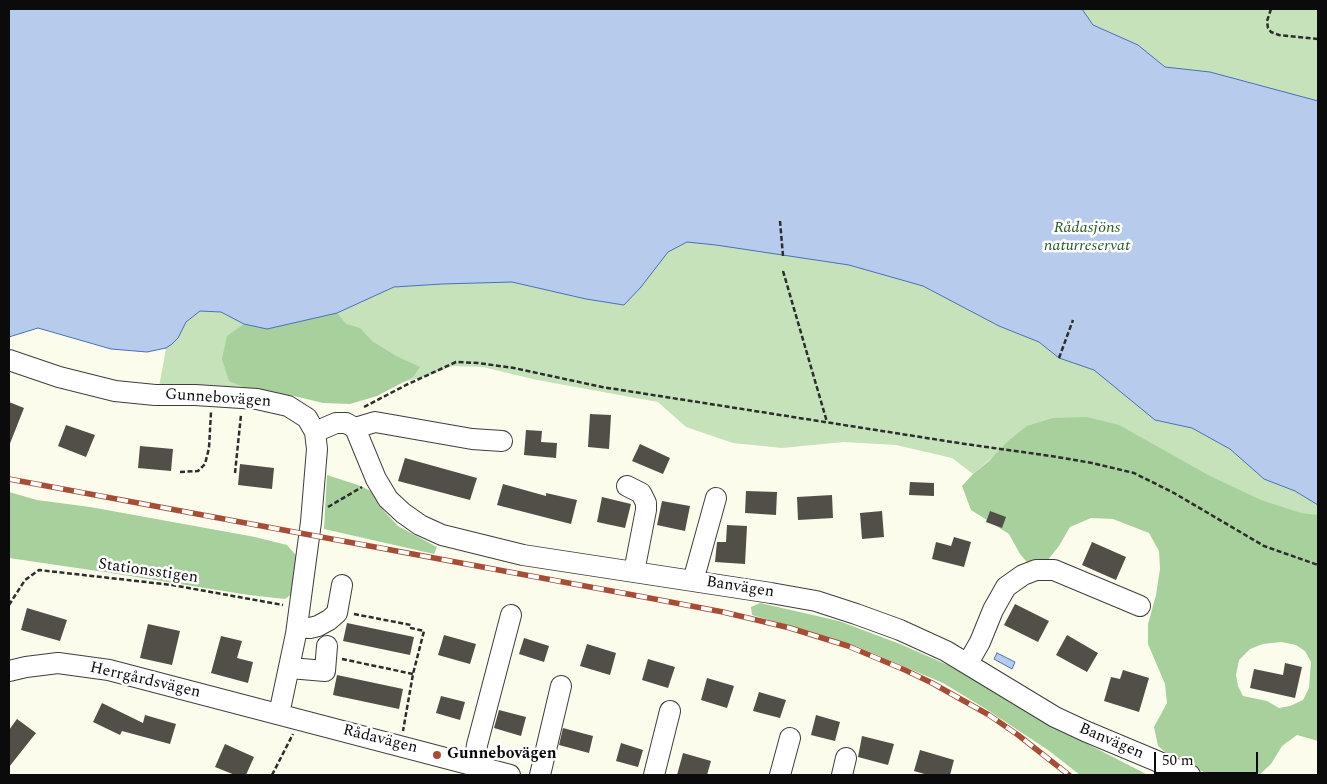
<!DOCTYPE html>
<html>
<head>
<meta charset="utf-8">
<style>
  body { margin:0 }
  #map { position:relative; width:1327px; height:784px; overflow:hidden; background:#fcfcec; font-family:Spectral,serif }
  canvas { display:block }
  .frame { position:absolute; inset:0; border:10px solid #0b0b0b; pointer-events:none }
  .scale { position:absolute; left:1154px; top:752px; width:104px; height:22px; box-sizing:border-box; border:2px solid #0b0b0b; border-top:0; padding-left:6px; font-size:15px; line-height:18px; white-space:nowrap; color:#0b0b0b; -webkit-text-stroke:4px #fff; paint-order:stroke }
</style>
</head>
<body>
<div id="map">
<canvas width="1327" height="784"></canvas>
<div class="frame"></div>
<div class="scale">50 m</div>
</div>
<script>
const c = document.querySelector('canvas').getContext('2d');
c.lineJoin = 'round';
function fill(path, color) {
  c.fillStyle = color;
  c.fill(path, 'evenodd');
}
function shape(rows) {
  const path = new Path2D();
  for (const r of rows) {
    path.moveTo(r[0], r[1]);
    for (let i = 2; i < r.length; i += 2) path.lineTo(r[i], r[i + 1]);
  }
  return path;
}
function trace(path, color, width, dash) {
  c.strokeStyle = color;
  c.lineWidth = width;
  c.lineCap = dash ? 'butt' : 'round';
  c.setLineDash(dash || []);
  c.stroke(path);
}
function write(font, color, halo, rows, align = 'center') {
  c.font = font + ' Spectral,serif';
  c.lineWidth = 5;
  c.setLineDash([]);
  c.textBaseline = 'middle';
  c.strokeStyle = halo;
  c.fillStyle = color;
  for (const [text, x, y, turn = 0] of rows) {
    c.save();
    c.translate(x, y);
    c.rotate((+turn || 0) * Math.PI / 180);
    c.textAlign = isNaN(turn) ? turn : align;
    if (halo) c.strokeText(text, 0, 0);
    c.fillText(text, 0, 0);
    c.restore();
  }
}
const green = shape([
  [9,9,1318,9,1318,589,995,455,973,474,952,458,896,445,844,442,782,448,733,443,686,427,658,402,537,380,483,367,452,366,425,377,389,385,343,392,291,396,158,392,166,349,146,349]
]);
const forest = shape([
  [337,313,346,324,360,328,372,341,396,356,420,367,413,377,377,396,350,404,323,403,290,395,249,389,229,381,222,359,227,336,244,324,267,329],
  [1087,417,1119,425,1210,476,1261,500,1301,513,1318,515,1318,741,1297,735,1282,746,1271,764,1259,775,1212,775,1176,761,1158,746,1154,727,1167,703,1165,684,1148,644,1148,624,1156,595,1160,569,1159,551,1149,533,1113,519,1091,518,1070,527,1059,546,1047,561,1032,568,1020,554,1009,534,971,510,962,486,973,474,989,461,1008,441,1027,426,1053,418],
  [1281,642,1296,645,1305,651,1311,662,1309,688,1303,700,1290,706,1279,708,1267,701,1243,696,1238,686,1236,675,1239,660,1250,649,1263,644],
  [327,475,358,485,373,492,384,511,398,526,437,547,434,554,324,529],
  [9,492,37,500,90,507,255,537,287,545,301,561,296,591,285,599,249,595,111,573,9,558],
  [760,603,839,621,900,644,950,666,1074,737,1148,775,1080,775,1048,750,986,709,943,683,858,647,752,615,751,607]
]);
const water = shape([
  [9,9,1082,9,1093,25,1138,45,1165,67,1210,72,1318,101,1318,505,1295,491,1264,479,1230,449,1192,428,1155,420,1094,370,1059,358,1039,342,999,326,923,286,849,265,716,245,687,242,668,252,641,287,624,305,586,299,512,282,442,284,394,287,337,313,267,329,244,324,221,312,200,311,186,322,178,338,172,344,166,348,147,352,111,349,38,328,9,337,9,9],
  [997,653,1015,662,1012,669,994,659,997,653]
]);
const building = shape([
  [9,402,24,408,9,446],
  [590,414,611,415,609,449,588,447],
  [66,425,95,435,86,457,58,446],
  [526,430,542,431,541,442,557,443,556,458,524,455],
  [640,444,670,458,663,474,632,461],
  [140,446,173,449,171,471,138,468],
  [405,458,477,478,470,500,398,481],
  [240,464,274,468,272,489,238,485],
  [910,482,934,483,934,496,909,495],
  [503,484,546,496,546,493,577,500,571,524,497,505],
  [746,491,777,492,776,515,745,513],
  [832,495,833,518,798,520,797,497],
  [602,497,631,504,625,528,597,522],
  [662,501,690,506,685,531,657,525],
  [882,511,884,537,862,539,860,513],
  [990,511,1006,517,1002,528,986,522],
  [727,525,747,526,745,564,715,562,717,542,726,542],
  [954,537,971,542,964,567,932,559,936,542,951,546],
  [1092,542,1126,557,1116,580,1082,565],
  [1015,604,1049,621,1038,642,1004,625],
  [27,608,67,620,60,641,21,630],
  [347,623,414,637,410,655,343,641],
  [148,624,180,631,172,665,140,658],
  [444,635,476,644,470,664,438,655],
  [1067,635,1098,653,1087,672,1056,655],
  [221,636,242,641,237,658,253,662,248,683,211,673],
  [524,638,549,646,544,662,519,654],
  [587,644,616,653,610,675,580,666],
  [648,659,675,667,668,688,642,680],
  [1285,663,1302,667,1295,698,1250,688,1254,669,1283,675],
  [1123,670,1149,678,1139,712,1104,701,1111,677,1120,679],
  [337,675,403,689,399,709,333,695],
  [707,678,734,686,727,708,701,700],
  [759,692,786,700,780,718,753,711],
  [441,696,465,702,460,720,436,713],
  [102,703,143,723,145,715,176,724,170,744,122,731,120,735,93,722],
  [499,710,526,717,521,736,494,728],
  [816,715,840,722,835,741,811,735],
  [17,719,36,733,9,767,9,730],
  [563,728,593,736,589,753,559,745],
  [862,736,894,744,888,765,858,757],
  [621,743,643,750,638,767,616,761],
  [225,744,254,757,246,775,235,775,215,767],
  [920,750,954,760,950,775,928,775,914,771],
  [683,753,711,761,707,775,677,775]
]);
const path = shape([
  [1271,9,1267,21,1268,28,1271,32,1279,35,1318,39],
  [780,221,783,256],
  [783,271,827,422],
  [1059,358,1073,320],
  [364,407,406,385,456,362,478,363,514,368,602,387,965,444,1051,456,1092,463,1134,473,1174,493,1264,546,1318,565],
  [180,472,198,471,205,464,209,448,211,412],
  [235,473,241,415],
  [328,507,362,487],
  [9,605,25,580,39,570,172,585,283,605],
  [354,614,411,625,411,628,424,631,413,674,403,731],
  [342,659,413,674],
  [272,775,293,734]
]);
const minor = shape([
  [9,360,59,377,115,391,155,395,195,395,257,399,288,406,307,418,315,432,317,449,311,522,296,634,279,714],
  [355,428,375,422,472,439,502,441],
  [315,432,336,423,346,423,355,428,376,479,388,499,403,513,420,525,442,535,523,555,771,593,816,601,856,614,900,630,946,651,1055,717,1085,731,1190,775],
  [627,486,641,493,646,503,646,510,634,572],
  [693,581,716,498],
  [297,627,310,628,318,626,329,620,337,613,342,585],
  [968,663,980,642,993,610,1006,587,1023,575,1036,570,1054,570,1140,606],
  [290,668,325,671,327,646],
  [9,671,26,667,58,663,109,670,510,775],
  [474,766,477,745,511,615],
  [540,775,561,686],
  [654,775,670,711],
  [780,775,790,738],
  [842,775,846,758]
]);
const rail = shape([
  [9,479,644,597,723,612,790,628,848,646,905,670,932,683,989,715,1018,735,1069,775]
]);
const markers = [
  [437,755,5,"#a74c37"]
];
const parkNames = [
  ["Rådasjöns",1087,229],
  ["naturreservat",1087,247]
];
const streetNames = [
  ["Gunnebovägen",218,399,4],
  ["Stationsstigen",148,572,8],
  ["Banvägen",740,588,9],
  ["Herrgårdsvägen",145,681,13],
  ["Rådavägen",380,740,14],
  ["Banvägen",1111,742,23]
];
const poiNames = [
  ["Gunnebovägen",447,755]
];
fill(green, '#c5e2ba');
fill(forest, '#a7d09c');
fill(water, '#b7cced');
trace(water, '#4871ba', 1);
fill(building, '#524f49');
trace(minor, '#3e3e3e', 22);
trace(path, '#2d2d2d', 2.5, [5, 2.5]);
trace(minor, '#fff', 20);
trace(rail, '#a74c37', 5.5);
trace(rail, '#fff', 4, [11]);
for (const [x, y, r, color] of markers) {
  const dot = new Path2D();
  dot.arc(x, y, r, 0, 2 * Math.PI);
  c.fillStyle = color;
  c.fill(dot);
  trace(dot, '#fff', 2);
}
write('italic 16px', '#255927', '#fff', parkNames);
write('16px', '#0b0b0b', '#fff', streetNames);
write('bold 16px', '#0b0b0b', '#fff', poiNames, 'left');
</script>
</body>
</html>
